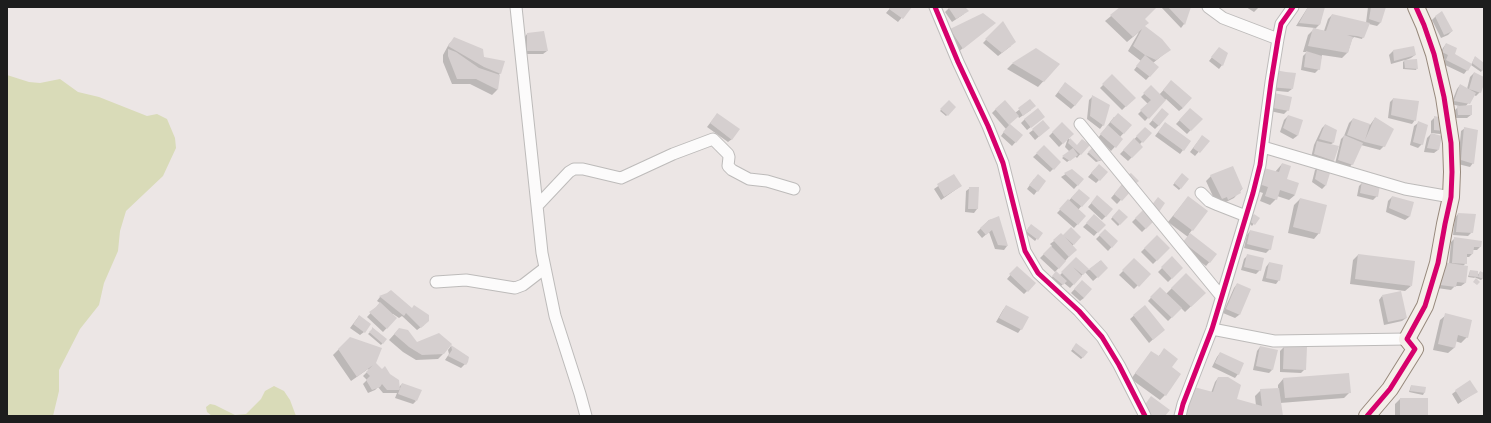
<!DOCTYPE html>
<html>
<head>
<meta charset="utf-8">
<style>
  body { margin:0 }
  #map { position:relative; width:1491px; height:423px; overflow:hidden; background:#ece6e5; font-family:Inter,sans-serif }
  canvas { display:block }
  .frame { position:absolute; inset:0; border:8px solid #1d1d1d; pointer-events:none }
</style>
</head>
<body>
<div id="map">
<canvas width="1491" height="423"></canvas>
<div class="frame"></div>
</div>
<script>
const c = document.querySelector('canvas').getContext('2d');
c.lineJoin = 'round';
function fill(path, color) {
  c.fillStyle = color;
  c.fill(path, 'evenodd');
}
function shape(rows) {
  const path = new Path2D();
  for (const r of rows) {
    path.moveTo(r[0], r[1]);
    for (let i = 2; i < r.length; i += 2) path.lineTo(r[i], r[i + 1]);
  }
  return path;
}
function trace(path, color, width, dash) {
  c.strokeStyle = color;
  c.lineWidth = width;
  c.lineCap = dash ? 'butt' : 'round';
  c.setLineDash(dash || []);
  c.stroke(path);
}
const forest = shape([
  [7,75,29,82,40,83,60,79,78,92,99,97,147,116,157,114,167,119,175,138,176,148,163,176,126,211,120,231,118,251,104,283,99,305,80,329,59,370,59,391,53,416,7,416],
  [274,386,284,391,290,400,296,416,212,416,207,412,206,407,210,404,215,405,235,415,246,414,261,399,265,391]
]);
const shadow = shape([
  [891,7,909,7,910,8,898,22,886,13],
  [950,7,964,7,964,14,952,22,945,12],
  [1122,7,1155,7,1144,19,1144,27,1169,50,1153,63,1158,67,1146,80,1134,70,1141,61,1128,51,1139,32,1127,42,1105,21],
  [1161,7,1190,7,1184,24,1181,28],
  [1246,7,1259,7,1254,12],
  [1308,7,1324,7,1320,24,1315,29,1324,31,1328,19,1332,15,1366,23,1368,7,1385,7,1380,23,1377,26,1369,24,1362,39,1354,37,1352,39,1348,52,1342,58,1322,55,1319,69,1315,73,1301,70,1303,56,1307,52,1303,52,1308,35,1315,28,1296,26],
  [1436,16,1452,31,1448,35,1441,38,1432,20],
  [994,23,957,53,945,35,951,29],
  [1002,23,1011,46,998,56,983,43],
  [527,34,547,51,543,54,524,54,524,38],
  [454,39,484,57,500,73,499,75,497,90,492,95,470,84,452,84,443,62,443,55,449,44],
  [1446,44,1454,54,1471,65,1475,57,1484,64,1482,70,1481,72,1471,65,1464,74,1443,64,1445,59,1439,56,1443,48],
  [1036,49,1059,64,1038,87,1007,69,1012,64],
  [1393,51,1415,55,1411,58,1406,60,1417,68,1416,70,1403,69,1403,62,1405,60,1391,64,1389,55],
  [1216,52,1222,65,1219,69,1209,61],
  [1276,71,1292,89,1288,92,1267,90],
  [1474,73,1484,78,1484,81,1480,92,1476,96,1474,95,1466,106,1471,115,1467,118,1455,118,1454,111,1459,106,1451,104,1457,89,1460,85,1467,89,1470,77],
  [1112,76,1134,98,1122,110,1100,88],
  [1168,85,1183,108,1179,111,1166,99,1145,121,1138,114,1148,104,1141,97,1151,87,1159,95],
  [1062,87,1075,105,1071,109,1055,96],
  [1092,97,1103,125,1100,129,1087,119,1089,100],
  [1291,98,1288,110,1284,114,1265,110],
  [1393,99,1415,120,1412,124,1388,118,1390,102],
  [949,101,955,107,946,116,940,111],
  [1030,101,1031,110,1019,118,1018,116,1009,124,1022,135,1012,146,1001,136,1006,129,992,113,996,109,1015,113],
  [1190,109,1201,119,1187,134,1176,124],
  [1159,113,1159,125,1155,129,1149,124],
  [1288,116,1302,121,1297,136,1293,139,1280,132,1284,120],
  [1114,117,1131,125,1120,137,1122,139,1111,151,1098,138],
  [1435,117,1444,130,1440,134,1431,133,1431,121],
  [714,118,732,139,728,142,707,127],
  [1375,118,1384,146,1380,150,1361,145,1352,164,1349,168,1335,164,1341,139,1344,136,1349,123,1353,119,1370,125],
  [1025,119,1040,120,1027,130,1021,123],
  [1062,123,1068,138,1077,146,1088,145,1077,158,1075,156,1067,162,1062,158,1070,152,1065,147,1068,138,1059,147,1049,136],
  [1418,123,1422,144,1418,148,1410,145,1414,126],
  [1325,125,1333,143,1330,145,1334,161,1330,164,1311,158,1314,145,1322,128],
  [1162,127,1183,150,1180,154,1155,136],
  [1145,128,1150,133,1140,144,1142,147,1128,161,1120,154],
  [1465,128,1473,163,1470,167,1458,164,1461,131],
  [1033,130,1045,131,1035,140,1029,133],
  [1431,134,1438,150,1434,153,1424,152,1427,138],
  [1199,140,1208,141,1195,156,1190,152],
  [1044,147,1060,162,1050,172,1033,157],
  [1093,148,1102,160,1096,162,1087,154],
  [1282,164,1285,179,1295,195,1289,200,1277,196,1276,199,1270,205,1260,201,1263,193,1254,190,1275,172],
  [1319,166,1330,170,1325,186,1322,189,1312,182,1315,170],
  [1095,169,1099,180,1096,183,1088,177],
  [1072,170,1083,179,1074,189,1061,177],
  [1182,174,1188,179,1179,190,1173,185],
  [954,175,961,186,941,200,934,189],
  [1211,176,1242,189,1234,198,1222,204,1216,203,1206,181],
  [1034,179,1037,191,1034,195,1027,189],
  [1362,183,1377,196,1373,200,1357,196,1359,186],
  [1122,185,1129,191,1117,204,1111,198],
  [970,188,978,188,977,209,974,213,965,212,966,191],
  [1079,190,1088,198,1078,210,1085,216,1074,228,1057,213],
  [1188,197,1192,230,1189,234,1216,254,1206,266,1180,246,1188,237,1168,222],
  [1392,197,1413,203,1409,217,1405,220,1386,212,1388,201],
  [1300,199,1319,233,1314,239,1288,233,1294,205],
  [1094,200,1106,216,1102,220,1088,207],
  [1119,210,1126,217,1118,226,1111,219],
  [1143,211,1153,221,1142,232,1132,222],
  [1458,214,1472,232,1468,236,1453,235,1455,218],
  [1094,216,1104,225,1094,236,1083,227],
  [998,218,1007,246,1004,250,995,249,989,232,982,238,977,232,989,220],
  [1258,218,1252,226,1248,222],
  [1029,227,1041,233,1035,241,1025,233],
  [1105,230,1117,241,1108,251,1096,239],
  [1250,231,1270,249,1266,253,1244,248,1247,235],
  [1063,236,1080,237,1072,246,1075,250,1055,272,1040,258,1052,246,1050,244,1054,241],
  [1157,236,1169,248,1153,264,1141,252],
  [1454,239,1480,247,1477,250,1472,250,1472,254,1469,257,1466,257,1466,263,1463,266,1465,283,1461,286,1455,286,1451,290,1437,288,1449,264,1451,242],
  [1248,255,1260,270,1256,274,1241,270,1244,259],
  [1358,255,1411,286,1405,291,1350,284,1353,260],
  [1172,258,1182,268,1168,282,1158,272],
  [1076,259,1089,270,1100,261,1103,272,1093,281,1085,272,1070,288,1064,283,1061,286,1051,278,1056,273,1059,276],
  [1134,260,1149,274,1134,289,1119,275],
  [1269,263,1279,280,1276,284,1262,281,1266,267],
  [1017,267,1035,283,1024,294,1007,279],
  [1470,271,1477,276,1480,272,1484,274,1483,278,1481,280,1474,277,1475,278,1468,277],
  [1186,274,1205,293,1185,312,1181,308,1168,321,1148,301,1160,288,1166,294],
  [1082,281,1084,298,1080,301,1071,293],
  [1237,284,1250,290,1239,315,1235,318,1223,313,1234,288],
  [387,294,412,309,424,325,417,330,402,316,399,318,393,314,392,315,396,318,383,332,367,317,380,303,377,301,380,297],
  [1382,296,1406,318,1402,321,1384,325,1379,300],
  [1006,306,1021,329,1018,333,996,322,1003,310],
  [1145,306,1160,333,1149,343,1130,319],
  [1446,315,1467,337,1461,343,1455,341,1454,348,1448,353,1433,350,1440,320],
  [359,316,364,332,360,335,350,328],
  [373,329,386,339,381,345,368,334],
  [399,329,417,344,443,354,438,359,416,360,403,352,389,340],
  [350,338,398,388,402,384,416,401,413,404,395,398,397,393,383,393,378,387,375,390,368,393,363,384,367,380,363,376,369,370,368,369,351,381,333,355],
  [451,346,468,357,467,362,461,368,445,360,449,354,448,350],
  [1075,346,1083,357,1081,359,1071,351],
  [1260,347,1272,370,1269,373,1253,370,1257,351],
  [1284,347,1305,369,1301,373,1280,372,1280,351],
  [1164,350,1171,368,1165,395,1160,400,1131,379,1151,352,1158,357],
  [1220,353,1238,374,1235,378,1212,367,1217,357],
  [1218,378,1235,400,1256,406,1255,396,1261,390,1278,389,1278,385,1283,379,1350,392,1344,398,1280,403,1282,416,1211,393,1215,382],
  [1411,386,1425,388,1424,393,1423,395,1409,392],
  [1456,391,1476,392,1458,404,1452,394],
  [1400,399,1427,416,1395,416,1395,404]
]);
const building = shape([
  [890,7,912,7,903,19,889,9],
  [948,7,965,7,969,11,956,19],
  [1120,7,1157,7,1145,19,1149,23,1145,26,1162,39,1171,50,1156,60,1145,55,1133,46,1142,29,1133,37,1110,15],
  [1168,7,1191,7,1185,25],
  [1308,7,1325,7,1320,25,1299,23],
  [1371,7,1386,7,1381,23,1369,19],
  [1442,11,1453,31,1444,35,1435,16],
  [983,13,996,23,963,49,950,29],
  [1332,14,1370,23,1364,38,1357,36,1347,35,1353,37,1348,53,1308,46,1313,28,1326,31],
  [1003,21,1016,42,1002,53,985,39],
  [544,31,548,51,527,51,527,33],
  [454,37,483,49,484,57,505,61,501,74,484,67,448,46],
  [1446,43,1457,48,1455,54,1472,64,1468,71,1446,60,1448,55,1442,52],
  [1414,46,1416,55,1394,61,1393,50],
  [1219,47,1228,53,1223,66,1211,57],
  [1036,48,1060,64,1044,82,1012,63],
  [448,49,456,52,479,68,500,75,498,90,476,79,457,79,448,56],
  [1306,51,1322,56,1320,70,1304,67],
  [1145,55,1159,67,1150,77,1136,66],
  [1475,56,1484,63,1483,71,1472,63],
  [1417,59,1418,69,1405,68,1404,60],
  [1275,70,1286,72,1296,73,1293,89,1270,87],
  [1474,72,1484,77,1484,84,1481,93,1469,89],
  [1112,74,1136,98,1126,107,1102,84],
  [1171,80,1192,98,1183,108,1163,90],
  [1065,82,1083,96,1075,106,1058,92],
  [1460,84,1476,93,1470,104,1454,101],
  [1151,85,1166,100,1149,119,1140,110,1151,100,1143,93],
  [1270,92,1292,97,1289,111,1268,107],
  [1092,95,1110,105,1104,126,1090,116],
  [1393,98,1419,101,1416,121,1391,115],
  [1030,99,1036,106,1023,116,1018,108],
  [949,100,956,107,948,116,940,109],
  [1005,100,1019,116,1010,124,1023,135,1016,143,1003,132,1009,125,995,109],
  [1472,105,1472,115,1458,115,1457,106],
  [1038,108,1045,117,1031,128,1024,119],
  [1162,108,1169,114,1159,126,1152,120],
  [1190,108,1203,119,1191,131,1179,120],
  [717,113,740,129,732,140,710,123],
  [1118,113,1132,125,1124,134,1110,122],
  [1288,115,1303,120,1298,136,1283,128],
  [1434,116,1445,118,1445,131,1434,130],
  [1375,117,1394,129,1385,147,1365,142,1347,135,1353,118,1370,124,1365,140],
  [1043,120,1050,128,1039,137,1032,129],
  [1418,121,1428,125,1423,145,1413,142],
  [1062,122,1074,134,1063,144,1052,132],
  [1165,122,1191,141,1184,151,1158,132],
  [1325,124,1337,130,1334,143,1319,139],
  [1108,125,1123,139,1116,148,1100,134],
  [1145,127,1152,133,1143,143,1136,136],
  [1464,127,1478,130,1474,164,1461,160],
  [1431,133,1442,136,1439,150,1427,148],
  [1202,135,1210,141,1200,153,1193,148],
  [1344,135,1363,143,1353,165,1338,160],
  [1070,138,1077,145,1082,139,1090,145,1081,155,1068,143],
  [1134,138,1143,147,1132,158,1123,150],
  [1317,141,1339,146,1334,161,1314,154],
  [1044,145,1061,162,1054,170,1036,153],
  [1093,147,1105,158,1098,161,1088,152],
  [1073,148,1078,155,1070,161,1062,156],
  [1282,163,1291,166,1287,179,1299,183,1295,195,1280,190,1277,200,1265,196,1268,187,1259,184,1264,168,1279,172],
  [1099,164,1108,172,1100,181,1091,173],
  [1318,165,1331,170,1326,186,1315,179],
  [1233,166,1243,189,1240,190,1241,193,1228,200,1227,197,1222,199,1210,175],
  [1072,169,1084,179,1078,186,1064,173],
  [1131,173,1139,181,1134,185,1126,176],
  [1182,173,1189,179,1181,189,1174,183],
  [954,174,962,186,944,197,937,184],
  [1038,174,1046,181,1038,192,1029,185],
  [1362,181,1380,185,1378,197,1360,193],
  [1122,184,1131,191,1122,201,1114,194],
  [969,187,979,187,978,209,968,209],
  [1079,189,1090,198,1082,207,1071,198],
  [1097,195,1113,209,1106,217,1091,203],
  [1188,196,1208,211,1193,231,1173,216],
  [1392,196,1414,202,1410,217,1389,208],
  [1158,197,1165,203,1159,212,1151,206],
  [1300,198,1327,205,1320,234,1293,227],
  [1068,199,1086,216,1078,225,1059,209],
  [1119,209,1128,217,1120,225,1112,217],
  [1143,210,1154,221,1146,229,1135,218],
  [1458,213,1476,214,1473,233,1456,232],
  [1094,214,1106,225,1098,233,1086,223],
  [1254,214,1260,218,1255,225,1249,221],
  [999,216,1008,246,998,245,992,230,986,235,980,228,989,220],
  [1031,224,1043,233,1038,240,1026,231],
  [1071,227,1081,237,1074,245,1065,237,1077,250,1069,257,1053,240,1061,233,1063,235],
  [1105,229,1118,241,1112,248,1099,235],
  [1250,230,1274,236,1271,250,1247,244],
  [1190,233,1217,254,1210,263,1183,242],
  [1157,235,1170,248,1157,261,1144,248],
  [1454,237,1482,241,1481,247,1474,247,1473,254,1467,254,1467,264,1452,263],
  [1051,246,1066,261,1059,269,1043,254],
  [1247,254,1264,258,1261,271,1244,267],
  [1358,254,1415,261,1412,286,1355,279],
  [1172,256,1183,268,1172,279,1161,267],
  [1076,257,1089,269,1083,275,1073,267,1082,276,1074,285,1061,272],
  [1134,258,1151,274,1139,287,1122,270],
  [1101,260,1108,268,1098,278,1089,269],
  [1269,262,1283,265,1280,281,1266,278],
  [1443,262,1468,266,1466,283,1457,282,1456,287,1440,285],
  [1017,266,1036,283,1028,292,1009,274],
  [1470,270,1478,271,1478,277,1469,276],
  [1056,271,1067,281,1063,285,1052,276],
  [1480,271,1484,273,1484,279,1478,277],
  [1186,273,1206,293,1191,307,1171,288],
  [1476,278,1480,282,1477,285,1473,282],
  [1082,280,1092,289,1084,298,1074,289],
  [1237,283,1251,289,1240,315,1226,309],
  [1160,287,1182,308,1172,318,1150,297],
  [391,290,412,308,406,313,412,308,414,305,429,315,429,321,421,328,406,313,404,316,379,296,387,293],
  [1401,291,1407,318,1388,322,1382,295],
  [380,302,397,318,387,329,369,312,376,307],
  [1006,305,1029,317,1022,330,999,318],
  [1145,305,1165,330,1153,340,1133,315],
  [1445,313,1472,320,1468,338,1458,335,1455,348,1438,344],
  [359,315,371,324,365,333,353,324,357,319],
  [372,327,387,339,383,344,369,332,372,329],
  [399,328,408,330,417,342,439,333,452,344,444,354,422,355,409,347,394,334],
  [350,337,382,348,376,363,382,369,385,366,390,374,399,380,400,390,387,390,382,384,380,387,372,390,366,380,370,376,366,372,373,365,357,377,338,349],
  [1076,343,1088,352,1083,358,1072,349],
  [451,345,469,357,468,362,466,365,448,356,452,350],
  [1260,346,1278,350,1273,370,1256,366],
  [1284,346,1307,347,1306,370,1283,369],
  [1164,348,1178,359,1172,367,1181,374,1166,396,1135,373,1151,351,1159,356],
  [1220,352,1244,363,1239,375,1215,363],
  [1349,373,1351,393,1285,398,1283,378],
  [1218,377,1228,377,1241,385,1237,399,1262,406,1260,389,1279,388,1283,416,1183,416,1190,386,1213,392],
  [1470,380,1478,392,1462,401,1455,390],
  [402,383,422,390,417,401,398,394],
  [1411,385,1426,387,1425,393,1410,391],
  [1151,396,1170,410,1165,416,1151,416,1144,406],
  [1400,398,1428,398,1428,416,1400,416]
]);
const street = shape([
  [516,7,542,253,555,316,580,394,586,416],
  [935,7,958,62,988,126,1003,163,1025,251,1038,273,1079,311,1102,337,1119,365,1145,416],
  [1208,7,1223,18,1278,39],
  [1080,124,1221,296],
  [1263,147,1405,189,1451,197],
  [1201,193,1209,201,1218,205,1246,216],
  [537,206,569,172,574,169,583,169,621,178,673,154,713,139,728,154,729,157,728,166,732,170,749,179,767,181,794,189],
  [436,282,466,280,515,288,523,285,545,268],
  [1212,329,1274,341,1407,339],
  [1180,416,1183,404,1212,329,1253,193,1260,165,1271,82,1278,39,1281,24,1293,7]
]);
const secondary = shape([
  [1367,416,1390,389,1415,349,1407,339,1425,306,1438,263,1445,224,1451,197,1452,172,1451,143,1444,97,1434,54,1424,25,1416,7]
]);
const cycleway = shape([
  [935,7,958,62,988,126,1003,163,1025,251,1038,273,1079,311,1102,337,1119,365,1145,416],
  [1180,416,1183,404,1212,329,1253,193,1260,165,1271,82,1278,39,1281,24,1293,7],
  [1367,416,1390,389,1415,349,1407,339,1425,306,1438,263,1445,224,1451,197,1452,172,1451,143,1444,97,1434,54,1424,25,1416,7]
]);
fill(forest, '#d9dbb8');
fill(shadow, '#0003');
fill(building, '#d5cfcf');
trace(street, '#bdbbba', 13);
trace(secondary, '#97897c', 18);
trace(street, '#fcfbfb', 11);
trace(secondary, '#f4eee9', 16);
trace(cycleway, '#d6006c', 5);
</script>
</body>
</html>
